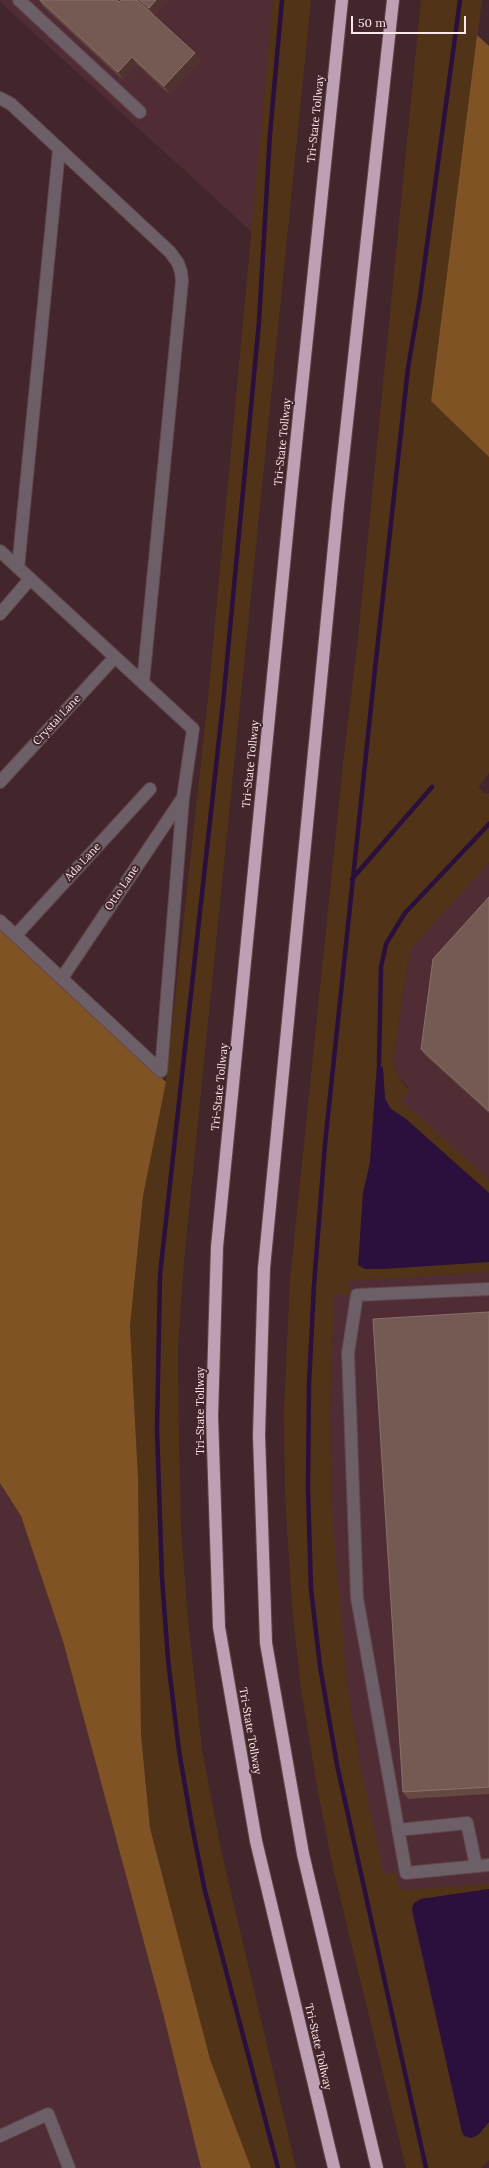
<!DOCTYPE html>
<html>
<head>
<meta charset="utf-8">
<style>
  body { margin:0 }
  #map { position:relative; width:489px; height:2168px; overflow:hidden; background:#42262b; font-family:Lora,serif }
  canvas { display:block }
  .scale { position:absolute; left:351px; top:16px; width:115px; height:18px; box-sizing:border-box; border:2px solid #fce8eb; border-top:0; padding-left:5px; font-size:12px; line-height:14px; white-space:nowrap; color:#fce8eb; -webkit-text-stroke:3px #42262b; paint-order:stroke }
</style>
</head>
<body>
<div id="map">
<canvas width="489" height="2168"></canvas>
<div class="scale">50 m</div>
</div>
<script>
const c = document.querySelector('canvas').getContext('2d');
c.lineJoin = 'round';
function fill(path, color) {
  c.fillStyle = color;
  c.fill(path, 'evenodd');
}
function shape(rows) {
  const path = new Path2D();
  for (const r of rows) {
    path.moveTo(r[0], r[1]);
    for (let i = 2; i < r.length; i += 2) path.lineTo(r[i], r[i + 1]);
  }
  return path;
}
function trace(path, color, width, dash) {
  c.strokeStyle = color;
  c.lineWidth = width;
  c.lineCap = dash ? 'butt' : 'round';
  c.setLineDash(dash || []);
  c.stroke(path);
}
function write(font, color, halo, rows, align = 'center') {
  c.font = font + ' Lora,serif';
  c.lineWidth = 4;
  c.setLineDash([]);
  c.textBaseline = 'middle';
  c.strokeStyle = halo;
  c.fillStyle = color;
  for (const [text, x, y, turn = 0] of rows) {
    c.save();
    c.translate(x, y);
    c.rotate((+turn || 0) * Math.PI / 180);
    c.textAlign = isNaN(turn) ? turn : align;
    if (halo) c.strokeText(text, 0, 0);
    c.fillText(text, 0, 0);
    c.restore();
  }
}
const built = shape([
  [0,0,273,0,252,232,0,2],
  [489,863,489,1180,400,1100,409,1088,398,1076,393,1061,409,956,413,946],
  [489,1272,489,1884,387,1891,359,1759,347,1684,337,1590,332,1513,330,1412,334,1294,349,1294,349,1281],
  [0,1483,21,1515,63,1641,163,2013,201,2168,0,2168]
]);
const green = shape([
  [273,0,311,0,184,1260,178,1348,179,1442,181,1530,188,1620,202,1749,221,1850,296,2168,251,2168,210,2059,150,1828,141,1735,138,1478,130,1327,143,1196,166,1082,208,698],
  [421,0,482,0,431,400,489,457,489,773,478,787,486,794,489,793,489,863,413,946,409,956,393,1061,398,1076,409,1091,401,1100,489,1180,489,1193,406,1119,391,1109,385,1099,383,1068,377,1065,370,1163,363,1193,381,1269,489,1262,489,1272,350,1281,350,1294,334,1294,330,1412,332,1513,347,1684,359,1759,384,1874,395,1872,400,1890,489,1884,489,1889,421,1899,412,1908,412,1913,462,2132,478,2135,489,2122,489,2160,481,2168,406,2168,333,1868,318,1792,301,1689,292,1606,285,1496,284,1410,290,1280,344,755,358,638]
]);
const forest = shape([
  [477,35,489,46,489,457,431,401],
  [0,927,166,1082,143,1196,130,1326,138,1478,141,1735,150,1828,210,2059,251,2168,201,2168,163,2013,63,1641,21,1516,0,1483]
]);
const water = shape([
  [379,1063,383,1068,385,1099,391,1109,406,1119,489,1193,489,1262,381,1269,365,1269,358,1265,363,1193,370,1163,377,1065],
  [489,1889,489,2122,478,2135,471,2138,464,2136,462,2132,412,1908,414,1903,421,1899]
]);
const stream = shape([
  [352,879,432,787],
  [379,1063,381,967,386,944,405,913,489,824],
  [278,2168,205,1891,192,1826,179,1751,168,1659,162,1578,157,1430,160,1275,223,703,259,322,270,134,282,0],
  [426,2168,337,1765,320,1666,311,1589,308,1489,309,1384,314,1285,325,1144,375,669,408,368,420,297,460,0]
]);
const minor = shape([
  [19,0,140,112],
  [0,98,11,104,170,252,178,263,181,272,182,281,143,683],
  [0,551,193,729,183,798,161,1071],
  [18,568,59,150],
  [0,614,30,579],
  [0,782,115,657],
  [0,921,161,1071],
  [16,935,150,789],
  [62,978,182,799],
  [489,1289,357,1295,348,1353,357,1598,406,1873,489,1865],
  [398,1830,467,1823,476,1866],
  [0,2136,48,2114,69,2168]
]);
const highway = shape([
  [334,2168,256,1841,219,1627,212,1416,217,1247,292,483,342,0],
  [377,2168,303,1854,266,1643,259,1435,264,1268,338,505,393,0]
]);
const wall = shape([
  [39,0,117,0,119,2,195,53,200,61,169,94,137,64,123,80,43,6],
  [138,0,168,0,154,15],
  [489,897,489,1113,426,1056,421,1049],
  [489,1312,489,1794,408,1799,403,1792]
]);
const shadedWall = shape([
  [156,0,168,0,154,15,149,8],
  [195,53,200,61,169,94,164,86],
  [132,57,137,64,123,80,118,72]
]);
const building = shape([
  [40,0,117,0,119,2,121,0,137,0,195,53,164,86,132,57,118,72,40,0],
  [140,0,156,0,149,8,140,0],
  [489,897,489,1111,421,1049,433,959,489,897],
  [489,1312,489,1787,403,1792,373,1319,489,1312]
]);
const streetNames = [
  ["Tri-State Tollway",316,119,-84],
  ["Tri-State Tollway",283,442,-84],
  ["Crystal Lane",57,720,-47],
  ["Tri-State Tollway",251,764,-84],
  ["Ada Lane",83,862,-47],
  ["Otto Lane",122,888,-56],
  ["Tri-State Tollway",220,1087,-84],
  ["Tri-State Tollway",201,1411,-90],
  ["Tri-State Tollway",250,1731,80],
  ["Tri-State Tollway",318,2047,77]
];
fill(built, '#502d34');
fill(green, '#513417');
fill(forest, '#805325');
fill(water, '#2b0f3c');
trace(stream, '#2b0f3c', 4.5);
trace(minor, '#60454a', 14);
trace(highway, '#60454a', 14);
trace(minor, '#6c5f67', 12);
trace(highway, '#bea0b4', 12);
fill(wall, '#644841');
fill(shadedWall, '#503330');
fill(building, '#755953');
trace(building, '#8a706b', 1);
write('11px', '#fce8eb', '#42262b', streetNames);
</script>
</body>
</html>
